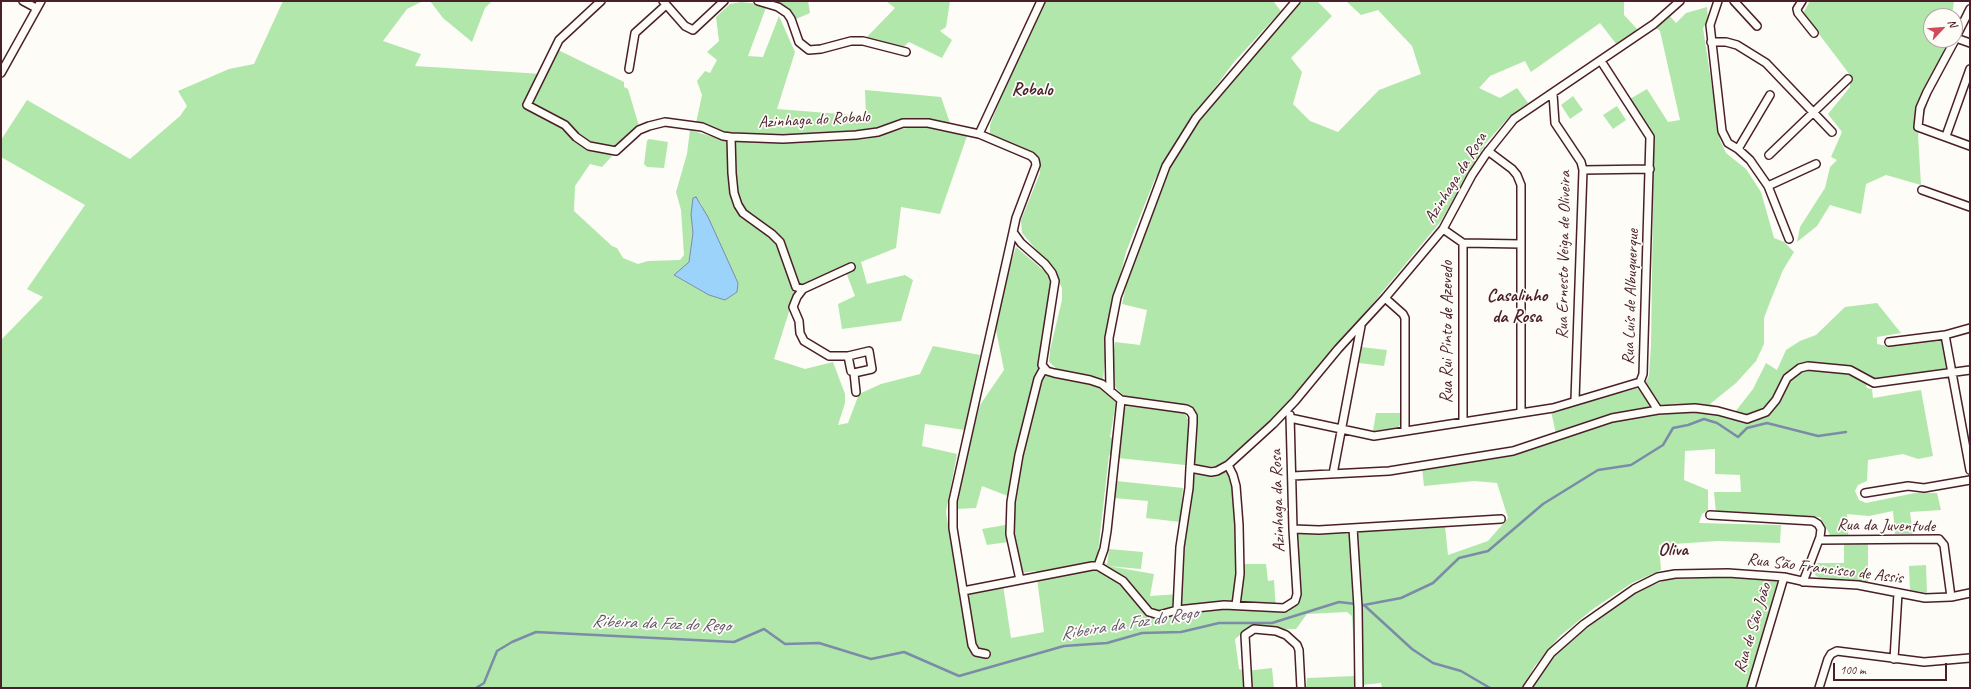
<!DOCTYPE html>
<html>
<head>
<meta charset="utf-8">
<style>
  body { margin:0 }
  #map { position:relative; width:1971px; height:689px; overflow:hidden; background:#fdfcf7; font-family:Caveat,sans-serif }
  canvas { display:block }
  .frame { position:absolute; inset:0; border:2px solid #4a1f2b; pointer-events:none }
  .north { position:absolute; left:1923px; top:8px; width:40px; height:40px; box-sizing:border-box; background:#fdfcf7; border:1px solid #b5a4a5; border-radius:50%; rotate:64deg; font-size:11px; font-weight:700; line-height:16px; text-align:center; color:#4a1f2b }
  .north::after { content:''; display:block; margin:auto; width:14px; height:18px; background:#d1495b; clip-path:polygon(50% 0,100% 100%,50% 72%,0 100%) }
  .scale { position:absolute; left:1833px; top:663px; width:114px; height:18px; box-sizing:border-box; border:2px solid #4a1f2b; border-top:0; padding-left:5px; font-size:12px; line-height:14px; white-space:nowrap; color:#4a1f2b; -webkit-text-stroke:3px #fdfcf7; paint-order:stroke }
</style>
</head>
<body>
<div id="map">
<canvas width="1971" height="689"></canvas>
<div class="frame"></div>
<div class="north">N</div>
<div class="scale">100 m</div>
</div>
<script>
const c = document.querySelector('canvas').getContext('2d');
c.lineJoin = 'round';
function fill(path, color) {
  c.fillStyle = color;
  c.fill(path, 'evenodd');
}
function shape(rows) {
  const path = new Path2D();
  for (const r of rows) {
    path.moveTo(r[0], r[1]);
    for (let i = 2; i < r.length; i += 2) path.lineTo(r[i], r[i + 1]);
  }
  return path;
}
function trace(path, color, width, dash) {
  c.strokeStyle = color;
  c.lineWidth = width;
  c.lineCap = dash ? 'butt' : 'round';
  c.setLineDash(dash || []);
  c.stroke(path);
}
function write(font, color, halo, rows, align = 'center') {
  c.font = font + ' Caveat,sans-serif';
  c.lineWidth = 3.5;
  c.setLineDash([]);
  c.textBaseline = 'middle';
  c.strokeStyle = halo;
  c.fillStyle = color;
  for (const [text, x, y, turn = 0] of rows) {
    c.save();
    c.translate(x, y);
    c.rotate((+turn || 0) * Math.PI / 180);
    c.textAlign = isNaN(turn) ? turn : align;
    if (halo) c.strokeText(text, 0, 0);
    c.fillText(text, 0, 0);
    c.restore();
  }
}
const green = shape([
  [283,1,423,1,407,9,383,41,421,54,415,66,542,74,556,49,624,82,624,87,628,89,639,126,602,167,590,164,575,186,574,211,612,246,617,248,623,258,638,264,648,261,680,260,684,255,681,210,676,192,687,154,690,130,723,140,760,142,825,142,867,139,906,128,928,126,967,136,940,214,901,207,896,248,861,262,867,284,905,275,913,280,901,321,842,329,838,304,855,296,846,272,795,293,774,359,805,369,833,362,845,394,845,403,838,425,848,423,859,394,881,384,920,374,933,346,980,355,965,430,925,424,922,446,957,454,946,512,959,594,1003,585,1011,638,1044,632,1036,571,1020,573,1015,541,987,545,982,529,1011,524,1013,498,982,486,976,508,955,509,956,489,980,405,1004,370,996,330,1002,291,1016,247,1049,275,1052,297,1044,365,1053,374,1089,382,1111,394,1116,402,1110,437,1120,440,1121,420,1126,406,1183,411,1189,421,1185,465,1118,458,1109,455,1098,552,1107,565,1109,549,1143,552,1141,569,1108,566,1154,574,1150,596,1180,594,1183,545,1191,509,1192,474,1217,475,1233,463,1240,564,1266,564,1268,581,1274,580,1276,611,1288,612,1298,603,1295,533,1445,526,1448,555,1488,541,1508,518,1497,483,1474,481,1424,486,1422,468,1496,456,1556,434,1551,411,1643,387,1649,376,1651,345,1654,135,1630,99,1647,89,1668,122,1680,120,1660,31,1656,28,1669,15,1676,23,1686,13,1707,7,1708,20,1703,28,1720,140,1726,153,1746,169,1761,192,1774,238,1784,242,1794,252,1783,270,1770,302,1764,318,1764,344,1756,361,1736,383,1710,404,1735,412,1753,389,1766,363,1777,370,1786,350,1800,341,1816,335,1845,307,1877,303,1901,333,1877,337,1877,344,1887,346,1941,338,1948,368,1872,380,1866,385,1867,388,1872,389,1873,398,1921,390,1933,456,1918,459,1903,454,1868,460,1867,481,1858,485,1855,491,1859,500,1866,503,1915,493,1937,493,1941,510,1910,512,1913,534,1895,534,1893,511,1869,516,1847,514,1848,535,1830,535,1820,517,1716,513,1714,492,1741,492,1740,475,1715,474,1715,449,1685,451,1684,480,1708,490,1708,510,1702,514,1699,523,1781,525,1780,543,1718,541,1659,545,1661,570,1632,583,1593,609,1560,636,1534,667,1523,688,1382,688,1381,683,1361,685,1357,688,1306,688,1307,678,1355,676,1352,616,1347,612,1307,614,1296,629,1246,630,1235,639,1239,669,1246,671,1272,668,1274,688,1,688,1,340,43,297,27,289,85,205,1,157,1,140,27,100,130,159,180,116,187,106,178,91,229,69,254,64],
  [700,202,738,283,737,292,725,300,709,295,675,276,689,262,693,233,691,214],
  [430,1,492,1,485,8,472,42,443,18],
  [769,1,808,1,810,13,796,19,789,8],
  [886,1,950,1,946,27,940,31,952,40,942,58,909,42,902,48,866,38,895,8],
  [1043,1,1273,1,1281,11,1234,62,1181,133,1154,181,1126,252,1109,320,1103,380,1058,370,1049,362,1050,350,1062,300,1062,288,1053,269,1022,233,1021,220,1040,173,1038,161,990,135,990,125,997,107],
  [1300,1,1317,1,1332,16,1291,58,1302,72,1293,104,1310,121,1338,132,1379,90,1421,74,1412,46,1378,10,1361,15,1346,1,1624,1,1624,15,1638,30,1617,45,1600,23,1531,72,1525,61,1490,76,1479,88,1500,98,1517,88,1528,103,1509,117,1486,143,1441,221,1301,390,1243,447,1218,466,1199,467,1194,463,1193,410,1186,405,1142,402,1126,398,1115,387,1112,365,1115,342,1140,345,1147,310,1122,304,1128,277,1150,215,1181,144,1242,65],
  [1810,1,1954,1,1952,16,1931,16,1931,40,1947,40,1918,135,1921,185,1886,175,1866,184,1861,214,1830,205,1817,226,1797,242,1800,227,1825,188,1830,167,1837,160,1831,157,1842,132,1828,114,1850,87,1850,75,1803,13],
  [741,2,767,5,748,56,763,57,779,16,795,52,777,109,866,116,865,90,941,97,950,123,903,119,866,132,785,137,725,133,696,123,702,95,697,81,705,71,710,73,717,60,707,52,719,41,716,17,730,4],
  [1573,96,1583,110,1570,119,1561,105],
  [1617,106,1626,120,1613,129,1603,115],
  [649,139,668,142,664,168,647,167,644,164,647,141],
  [1361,347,1387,350,1384,366,1359,363],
  [1376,413,1401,413,1400,425,1398,427,1373,431],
  [1116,481,1183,488,1180,522,1146,518,1148,501,1114,498],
  [1844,544,1868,544,1868,583,1845,579,1821,579,1815,575,1817,563,1844,563],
  [1926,565,1927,593,1910,590,1909,566],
  [1728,577,1778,580,1747,688,1532,688,1559,649,1638,590,1670,579]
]);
const water = shape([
  [696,197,708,217,738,283,737,292,725,300,709,295,674,275,689,262,693,233,691,214,693,198,696,197]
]);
const stream = shape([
  [1364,605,1401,598,1433,583,1459,558,1488,551,1543,504,1598,470,1631,465,1663,445,1673,428,1688,425,1704,419,1717,423,1738,437,1747,428,1767,423,1818,436,1846,432],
  [476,688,484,683,497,651,512,642,536,632,734,642,764,629,785,644,819,643,871,659,904,652,959,676,1064,646,1107,643,1142,633,1181,632,1219,623,1272,623,1339,602,1364,605,1412,649,1433,663,1461,671,1490,688]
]);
const minor = shape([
  [23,1,36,8],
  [601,1,559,40,527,105,565,125,576,137,589,146,616,151,639,130,649,126,665,122,702,127,723,136,731,137,783,139,856,135,878,132,903,123,928,123,979,134,1031,156,1035,160,1036,165,1016,218,1013,232,1021,243,1045,264,1052,273,1055,281,1042,365,1047,371,1054,373,1090,380,1102,384,1121,400,1186,409,1190,411,1193,416,1193,423,1190,468,1211,472,1217,471,1228,465,1273,424,1295,401,1338,349,1385,298,1443,229,1472,175,1486,154,1514,119,1654,24,1680,1],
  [663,1,685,26,693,30,724,1],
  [758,1,778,7,787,13,791,19,799,42,809,50,821,49,851,41,863,41,906,52],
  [1718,1,1710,25,1722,131,1728,143,1738,149,1750,160,1768,186,1789,239],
  [1734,1,1757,26],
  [1802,1,1797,9,1798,13,1814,33],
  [1956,38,1970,43],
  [1955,39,1970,9],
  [1955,40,1927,92,1920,108,1918,127,1970,146],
  [1711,42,1726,42,1737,45,1766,63,1832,132],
  [629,69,635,33,666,5],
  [1,73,41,1],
  [1553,94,1555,123,1581,162,1583,170,1575,400],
  [979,134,1041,1],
  [1946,136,1970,69],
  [731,137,732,173,734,193,738,205,743,213,772,234,780,242,796,287,803,289,851,267],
  [1738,149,1770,95],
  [1488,151,1512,169,1517,175,1521,185,1521,412],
  [1769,155,1848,79],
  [1583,170,1650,169],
  [1768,186,1816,164],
  [1922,190,1970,207],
  [1443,229,1463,243,1521,244],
  [1463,243,1463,421],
  [803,289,797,297,793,307,799,321,800,333,804,341,829,356,848,356],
  [1385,298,1403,314,1405,318,1405,430],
  [1945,335,1970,470],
  [1889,342,1945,335,1970,328],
  [851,371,848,356,869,351,872,369,854,373,856,392],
  [1640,382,1658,410,1695,408,1718,411,1747,419,1766,412,1776,400,1787,378,1800,368,1808,366,1850,370,1874,383,1970,370],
  [1110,390,1109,338,1117,297,1166,166,1196,118,1296,1],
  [1290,418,1374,436,1553,408,1640,382,1643,374,1650,137,1601,61],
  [1228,465,1233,475,1236,486,1239,525,1240,574,1236,605],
  [1333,474,1361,326],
  [1292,476,1389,471,1513,451,1612,418,1658,410],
  [1865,493,1908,486,1924,488,1970,480],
  [1710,515,1813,521,1818,524,1821,529,1820,537,1803,582],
  [1353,528,1358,607,1359,688],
  [1293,529,1319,530,1501,519],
  [1819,540,1939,539,1944,545,1951,597],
  [1098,566,1104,549,1107,531,1121,400],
  [1020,580,1010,534,1011,502,1019,455,1038,379,1044,368],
  [963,591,1092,566,1098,566,1123,581,1149,612,1159,615,1177,610,1180,547,1189,488,1190,468],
  [1177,610,1224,605,1284,608,1295,601,1297,594,1293,529,1290,415],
  [986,654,976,652,972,645,953,528,953,501,1013,232],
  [1894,659,1898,593],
  [1248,688,1245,635,1254,629,1276,631,1286,635,1297,645,1299,650,1301,688],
  [1527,688,1551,653,1584,624,1634,589,1658,577,1675,574,1728,573,1784,577,1806,582,1858,585,1925,598,1951,597,1970,593],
  [1751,688,1784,577],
  [1819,688,1828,659,1831,654,1837,651,1924,662,1970,658]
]);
const streetNames = [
  ["Azinhaga do Robalo",814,120,-3],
  ["Azinhaga da Rosa",1456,178,-58],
  ["Rua Ernesto Veiga de Oliveira",1564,255,-89],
  ["Rua Luís de Albuquerque",1631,297,-88],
  ["Rua Rui Pinto de Azevedo",1448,332,-90],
  ["Azinhaga da Rosa",1278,501,-92],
  ["Rua da Juventude",1886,526,1],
  ["Rua São Francisco de Assis",1825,569,7],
  ["Rua de São João",1753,628,-73]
];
const neighbourhoodNames = [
  ["Robalo",1032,90],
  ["Casalinho",1517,296],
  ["da Rosa",1517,317],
  ["Oliva",1673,550]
];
const waterNames = [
  ["Ribeira da Foz do Rego",661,624,2],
  ["Ribeira da Foz do Rego",1129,624,-9]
];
fill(green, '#b1e7aa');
fill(water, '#9cd3fb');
trace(water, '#7b8ba8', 1);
trace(stream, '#7b8ba8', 2.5);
trace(minor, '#4a1f2b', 10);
trace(minor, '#fdfcf7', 7);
write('17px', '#4a1f2b', '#fdfcf7', streetNames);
write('bold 18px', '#4a1f2b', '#fdfcf7', neighbourhoodNames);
write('italic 18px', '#635569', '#fdfcf7', waterNames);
</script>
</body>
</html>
